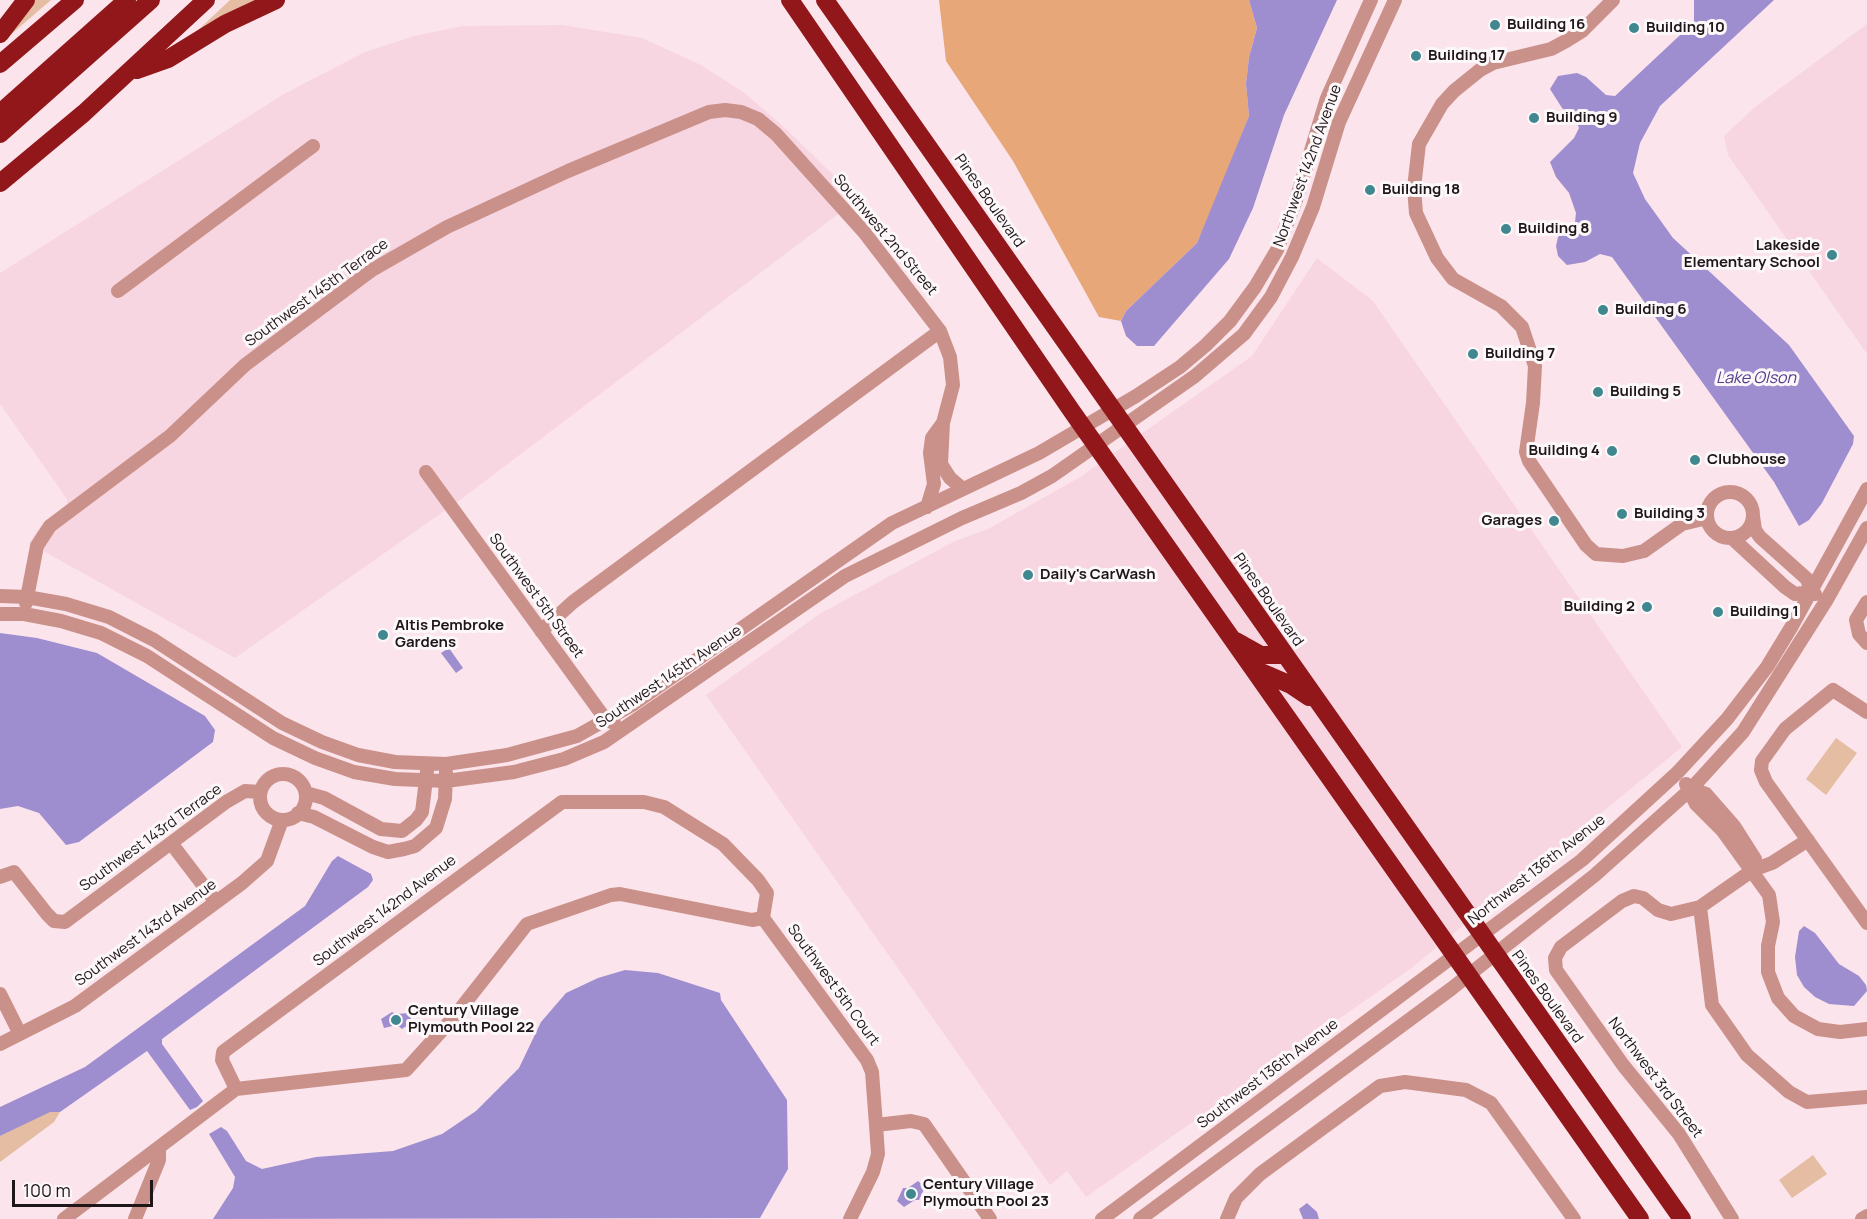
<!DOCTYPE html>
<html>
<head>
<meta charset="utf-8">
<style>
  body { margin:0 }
  #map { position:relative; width:1867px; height:1219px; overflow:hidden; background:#fce4ec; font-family:Manrope,sans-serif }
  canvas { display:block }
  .scale { position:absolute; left:12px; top:1180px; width:141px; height:27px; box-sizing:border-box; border:3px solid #1f1619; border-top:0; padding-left:8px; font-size:18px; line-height:21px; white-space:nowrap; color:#1f1619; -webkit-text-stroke:4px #fcf7f9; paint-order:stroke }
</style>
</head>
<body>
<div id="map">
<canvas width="1867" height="1219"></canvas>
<div class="scale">100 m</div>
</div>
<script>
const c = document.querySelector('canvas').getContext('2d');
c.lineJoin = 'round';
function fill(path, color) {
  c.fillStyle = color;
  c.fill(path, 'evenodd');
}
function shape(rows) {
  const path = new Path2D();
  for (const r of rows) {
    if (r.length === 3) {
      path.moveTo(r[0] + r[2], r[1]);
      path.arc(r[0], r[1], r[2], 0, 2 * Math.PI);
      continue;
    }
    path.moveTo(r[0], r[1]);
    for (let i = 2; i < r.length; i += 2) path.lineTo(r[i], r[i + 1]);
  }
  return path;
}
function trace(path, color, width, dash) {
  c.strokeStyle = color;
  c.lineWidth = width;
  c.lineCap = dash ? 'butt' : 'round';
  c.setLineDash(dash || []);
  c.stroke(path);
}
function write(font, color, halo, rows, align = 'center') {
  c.font = font + ' Manrope,sans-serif';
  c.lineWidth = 6;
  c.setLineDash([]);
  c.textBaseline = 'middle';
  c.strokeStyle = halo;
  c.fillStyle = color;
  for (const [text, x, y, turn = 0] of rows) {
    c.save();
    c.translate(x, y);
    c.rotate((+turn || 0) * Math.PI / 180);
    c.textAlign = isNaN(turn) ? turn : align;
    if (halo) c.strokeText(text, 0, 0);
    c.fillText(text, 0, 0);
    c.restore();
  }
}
const built = shape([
  [1867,24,1867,354,1728,155,1724,136,1755,107],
  [563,25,642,38,699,64,742,91,784,127,858,199,460,500,235,658,29,543,40,527,67,504,67,499,0,404,0,273,284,94,365,52,414,36,462,26],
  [1317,258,1373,301,1682,747,1410,969,1086,1197,1067,1171,1050,1185,706,695,821,613,955,541,988,529,1080,477,1252,356]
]);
const green = shape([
  [32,0,51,0,8,37],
  [230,0,263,0,196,32],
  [1836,738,1857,753,1826,795,1806,779],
  [50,1111,60,1112,54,1122,0,1162,0,1136],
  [1813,1155,1827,1174,1792,1198,1779,1180]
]);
const forest = shape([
  [939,0,1249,0,1257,28,1249,57,1246,84,1249,116,1224,180,1197,243,1126,311,1121,321,1099,317,1013,161,946,61]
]);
const water = shape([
  [1249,0,1337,0,1284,115,1253,208,1229,259,1154,346,1137,346,1126,336,1121,321,1126,311,1197,243,1249,116,1246,84,1249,57,1257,28],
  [1694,0,1774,0,1660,106,1640,143,1633,173,1645,199,1673,238,1789,345,1854,436,1853,444,1822,503,1809,520,1799,526,1774,482,1612,257,1600,254,1585,262,1567,265,1558,256,1556,246,1558,237,1575,222,1576,213,1569,193,1556,177,1550,162,1574,138,1579,128,1575,119,1562,108,1550,89,1558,76,1577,73,1586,77,1606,95,1615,96,1694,22],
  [0,633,37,638,97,653,205,716,215,730,213,742,79,842,66,845,39,813,18,806,0,809],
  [449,648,463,668,456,673,441,653],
  [338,856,371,874,373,880,368,887,162,1039,162,1044,203,1101,197,1107,190,1110,147,1051,60,1112,50,1112,0,1136,0,1107,85,1067,305,906,332,861],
  [1804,926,1815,933,1839,964,1859,976,1866,985,1867,991,1854,1006,1829,1004,1815,997,1804,987,1797,975,1795,957,1799,931],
  [625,970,658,973,720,993,721,1000,787,1100,788,1169,760,1218,213,1219,233,1188,235,1177,209,1134,221,1127,227,1131,246,1161,262,1169,316,1157,393,1151,442,1134,476,1111,519,1068,541,1022,566,993,598,978],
  [392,1012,396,1014,409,1013,412,1022,402,1029,397,1025,384,1028,381,1019],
  [918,1181,925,1187,919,1200,915,1200,904,1207,897,1201,903,1188,908,1188],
  [1307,1203,1317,1212,1319,1219,1303,1219,1299,1209]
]);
const minor = shape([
  [1613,0,1582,31,1566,41,1551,49,1493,63,1480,70,1454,91,1442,104,1419,144,1414,188,1416,213,1437,258,1453,279,1501,306,1522,327,1535,366,1533,403,1526,452,1529,461,1586,545,1596,554,1623,556,1644,551,1682,524,1707,518],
  [118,291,313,146],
  [426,472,606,720,614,723],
  [1730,515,23],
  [927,507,934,484,930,453,932,438,943,423],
  [1753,516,1755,530,1760,537,1807,579,1811,592],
  [1732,538,1785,587,1795,594,1811,592,1815,594],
  [0,596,27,597,66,604,109,617,154,640,282,723,322,742,358,755,395,762,446,764,507,755,577,736,632,705,892,523,1039,453,1136,396,1180,367,1206,345,1230,321,1255,287,1277,250,1296,200,1327,98,1371,0],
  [1867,602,1856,620,1859,634,1867,643],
  [26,603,37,546,50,526,170,436,245,365,372,270,447,227,568,171,709,112,725,110,741,112,758,119,776,134,864,232,940,331,950,357,953,385,943,423,941,464,950,478,963,489],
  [0,614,24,614,61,621,101,633,147,656,273,738,315,758,354,772,395,779,446,781,514,772,564,759,604,742,845,576,962,518,1021,493,1052,476,1195,376,1244,334,1271,297,1292,257,1313,207,1339,122,1395,0],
  [541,631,573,602,940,331],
  [1867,712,1833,690,1785,729,1762,761,1761,770,1766,782,1867,923],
  [283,797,23],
  [1686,784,1696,804,1722,830,1769,895,1773,922,1768,946,1768,972,1778,998,1794,1016,1818,1029,1840,1032,1867,1029],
  [1691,789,1706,794,1734,826,1755,859,1753,870],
  [306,793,324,798,381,829,402,831,416,820,422,812,427,771],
  [298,813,314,817,373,847,388,852,404,849,415,846,436,828,445,799,446,772],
  [171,843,216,902],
  [0,877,14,872,47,914,54,921,65,922,226,802,245,791,260,792],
  [1700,907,1712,1005,1747,1055,1789,1092,1807,1102,1867,1097],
  [763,918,867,1060,872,1072,876,1125,911,1121,924,1124,990,1219],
  [0,994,20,1034],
  [0,1044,75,1006,242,883,267,861,282,820],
  [236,1089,222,1060,223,1052,562,802,644,802,664,807,723,844,758,880,767,893,763,918],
  [236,1089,406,1070,454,1017,527,924,611,895,620,894,752,920,763,918],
  [64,1219,236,1089],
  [135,1219,159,1160,159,1149],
  [850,1219,873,1172,878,1154,876,1125],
  [1102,1219,1582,860,1677,773,1727,719,1767,667,1792,626,1867,489],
  [1140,1219,1451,989,1595,875,1691,789,1743,732,1826,601,1867,528],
  [1227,1219,1236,1198,1260,1174,1380,1086,1405,1082,1466,1090,1491,1103,1574,1219],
  [1732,1219,1679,1134,1623,1065,1556,970,1555,958,1561,947,1622,901,1634,896,1643,898,1658,910,1671,914,1700,907,1753,870,1772,863,1808,840],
  [1862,1219,1867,1216]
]);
const highway = shape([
  [790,0,1071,410,1640,1219],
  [825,0,1682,1219],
  [0,34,26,0],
  [0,64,75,0],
  [137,70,168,59,225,24,276,0],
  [0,113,127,0],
  [0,134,151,0],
  [0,183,84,113,206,0],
  [1236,641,1261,655,1284,655],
  [1254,669,1291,685,1309,697]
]);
const markers = [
  [1495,25,6,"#40878f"],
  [1634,28,6,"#40878f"],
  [1416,56,6,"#40878f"],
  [1534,118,6,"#40878f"],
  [1370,190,6,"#40878f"],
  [1506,229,6,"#40878f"],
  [1832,255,6,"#40878f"],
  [1603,310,6,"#40878f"],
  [1473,354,6,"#40878f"],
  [1598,392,6,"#40878f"],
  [1612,451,6,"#40878f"],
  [1695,460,6,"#40878f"],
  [1622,514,6,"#40878f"],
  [1554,521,6,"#40878f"],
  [1028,575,6,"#40878f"],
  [1647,607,6,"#40878f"],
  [1718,612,6,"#40878f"],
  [383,635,6,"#40878f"],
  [396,1020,6,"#40878f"],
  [911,1194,6,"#40878f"]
];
const poiNames = [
  ["Building 16",1507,25],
  ["Building 10",1646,28],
  ["Building 17",1428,56],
  ["Building 9",1546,118],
  ["Building 18",1382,190],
  ["Building 8",1518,229],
  ["Lakeside",1820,246,"right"],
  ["Elementary School",1820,263,"right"],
  ["Building 6",1615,310],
  ["Building 7",1485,354],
  ["Building 5",1610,392],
  ["Building 4",1600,451,"right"],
  ["Clubhouse",1707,460],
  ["Building 3",1634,514],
  ["Garages",1542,521,"right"],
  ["Daily's CarWash",1040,575],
  ["Building 2",1635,607,"right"],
  ["Building 1",1730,612],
  ["Altis Pembroke",395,626],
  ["Gardens",395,643],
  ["Century Village",408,1011],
  ["Plymouth Pool 22",408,1028],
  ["Century Village",923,1185],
  ["Plymouth Pool 23",923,1202]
];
const streetNames = [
  ["Northwest 142nd Avenue",1308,166,-70],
  ["Pines Boulevard",989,201,55],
  ["Southwest 2nd Street",885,235,50],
  ["Southwest 145th Terrace",317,293,-36],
  ["Southwest 5th Street",536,596,54],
  ["Pines Boulevard",1268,600,55],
  ["Southwest 145th Avenue",669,677,-34],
  ["Southwest 143rd Terrace",151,838,-36],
  ["Northwest 136th Avenue",1537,870,-38],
  ["Southwest 142nd Avenue",385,911,-37],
  ["Southwest 143rd Avenue",146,933,-36],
  ["Southwest 5th Court",833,985,54],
  ["Pines Boulevard",1547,997,54],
  ["Southwest 136th Avenue",1268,1074,-37],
  ["Northwest 3rd Street",1655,1078,53]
];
const waterNames = [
  ["Lake Olson",1756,379]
];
fill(built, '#f7d6e1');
fill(green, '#e4bda2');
fill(forest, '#e8a779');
fill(water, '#9e8ed0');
trace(minor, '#ca918a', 14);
trace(highway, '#92171b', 18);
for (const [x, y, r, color] of markers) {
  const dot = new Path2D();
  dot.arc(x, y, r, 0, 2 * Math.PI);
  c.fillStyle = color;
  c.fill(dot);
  trace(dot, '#fcf7f9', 2);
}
write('bold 15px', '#1f1619', '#fcf7f9', poiNames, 'left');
write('15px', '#1f1619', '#fcf7f9', streetNames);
write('italic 16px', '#533a8a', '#fcf7f9', waterNames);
</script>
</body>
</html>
